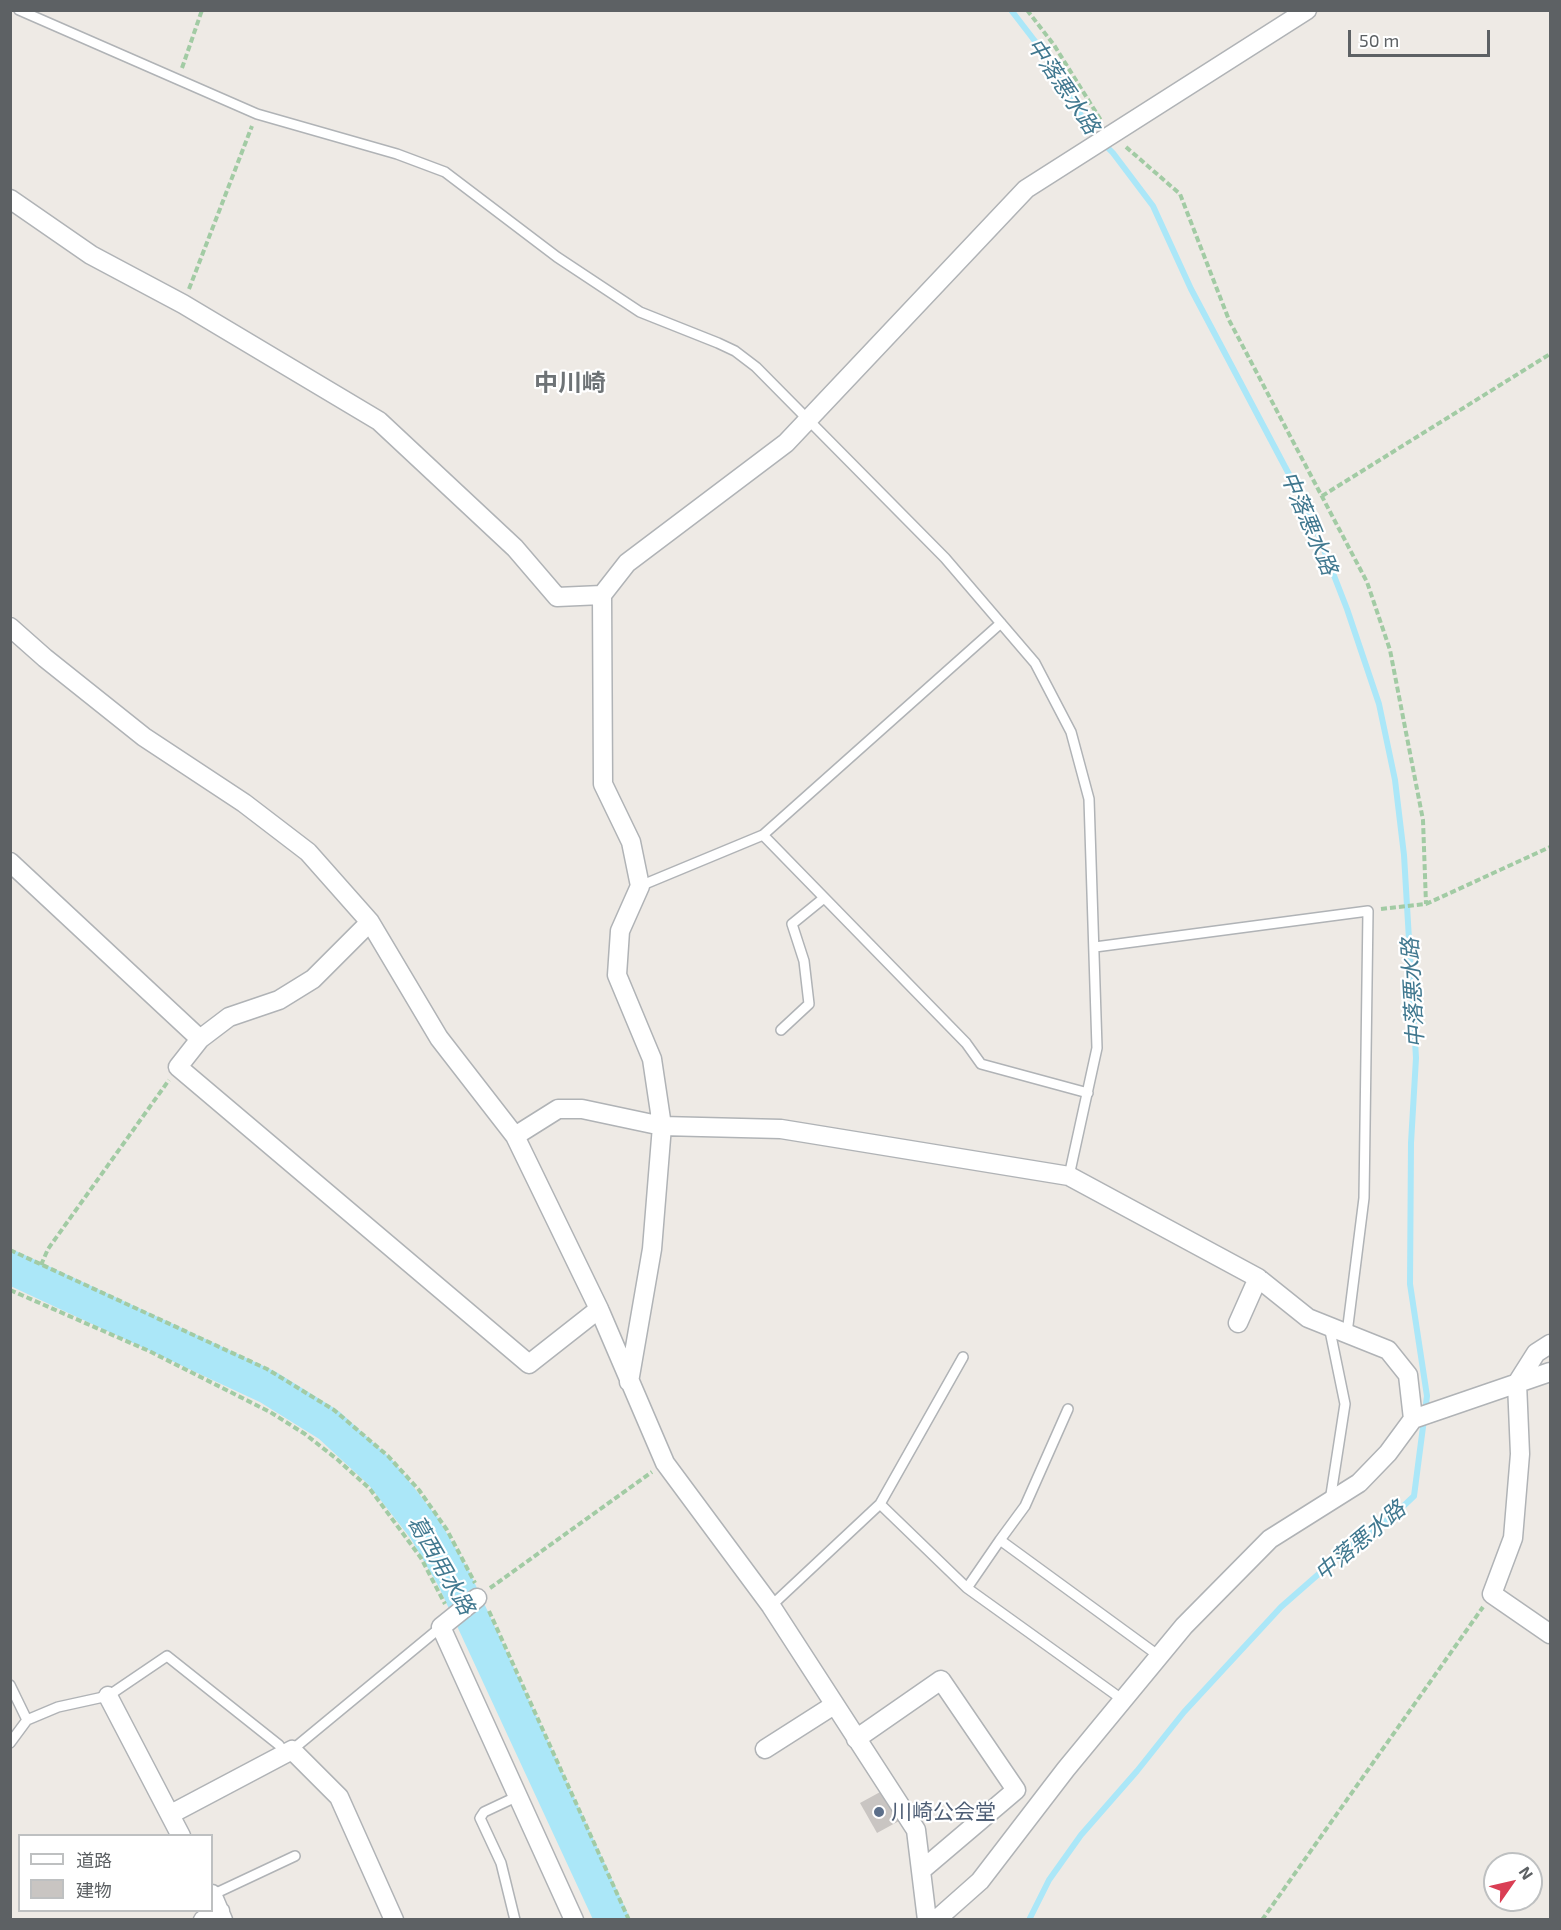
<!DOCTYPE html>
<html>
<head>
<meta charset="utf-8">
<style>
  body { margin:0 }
  #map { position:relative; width:1561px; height:1930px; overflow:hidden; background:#eeeae5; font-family:"Exo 2","Noto Sans JP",sans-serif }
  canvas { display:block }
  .frame { position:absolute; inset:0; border:12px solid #5d6164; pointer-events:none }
  .legend { position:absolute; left:18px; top:1834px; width:195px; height:78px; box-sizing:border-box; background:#fff; border:2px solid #bec0c1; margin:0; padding:8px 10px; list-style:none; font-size:18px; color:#5d6164 }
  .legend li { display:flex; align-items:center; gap:12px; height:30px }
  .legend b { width:30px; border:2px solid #bec0c1 }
  .north { position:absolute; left:1483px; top:1852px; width:60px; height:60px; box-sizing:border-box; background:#fff; border:2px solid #bec0c1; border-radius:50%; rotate:56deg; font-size:16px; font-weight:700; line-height:24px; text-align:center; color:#5d6164 }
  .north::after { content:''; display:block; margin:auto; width:21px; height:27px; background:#da3e54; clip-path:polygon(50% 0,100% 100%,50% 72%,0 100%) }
  .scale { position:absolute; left:1348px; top:30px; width:142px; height:27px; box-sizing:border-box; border:3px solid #5d6164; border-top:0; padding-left:8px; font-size:18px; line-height:21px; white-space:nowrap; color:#5d6164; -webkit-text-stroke:4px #fff; paint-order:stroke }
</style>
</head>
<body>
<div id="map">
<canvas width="1561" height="1930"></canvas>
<div class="frame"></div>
<ul class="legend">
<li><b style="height:8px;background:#fff"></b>道路</li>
<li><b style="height:16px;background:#c9c5c2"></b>建物</li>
</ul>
<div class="north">N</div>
<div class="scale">50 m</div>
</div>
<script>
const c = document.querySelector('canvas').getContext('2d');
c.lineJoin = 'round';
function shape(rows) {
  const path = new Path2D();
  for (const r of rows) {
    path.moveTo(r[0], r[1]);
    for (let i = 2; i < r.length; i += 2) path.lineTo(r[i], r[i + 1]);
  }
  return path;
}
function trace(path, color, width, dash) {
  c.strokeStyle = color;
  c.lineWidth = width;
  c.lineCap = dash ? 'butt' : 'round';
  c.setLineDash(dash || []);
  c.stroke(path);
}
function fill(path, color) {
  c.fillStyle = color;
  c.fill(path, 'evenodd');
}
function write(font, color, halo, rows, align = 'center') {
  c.font = font + ' "Exo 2","Noto Sans JP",sans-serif';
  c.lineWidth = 4.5;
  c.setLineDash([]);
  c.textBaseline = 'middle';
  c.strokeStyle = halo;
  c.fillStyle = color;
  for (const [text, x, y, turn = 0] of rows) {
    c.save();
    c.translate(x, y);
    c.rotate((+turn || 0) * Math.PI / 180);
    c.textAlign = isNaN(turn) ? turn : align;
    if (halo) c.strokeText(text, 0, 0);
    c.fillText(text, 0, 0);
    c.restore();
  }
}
const stream = shape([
  [1011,10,1041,49,1090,130,1113,153,1153,206,1191,289,1310,514,1347,609,1379,704,1395,780,1404,855,1416,1058,1411,1143,1410,1284,1427,1396,1414,1496,1393,1516,1354,1543,1281,1607,1184,1712,1137,1771,1081,1835,1049,1880,1029,1920]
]);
const river = shape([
  [10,1267,268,1387,329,1425,381,1473,424,1528,454,1579,612,1920]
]);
const building = shape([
  [882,1791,899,1821,877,1833,860,1803]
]);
const path = shape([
  [1027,10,1054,45,1102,122],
  [182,68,202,10],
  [1126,147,1180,194,1229,320,1367,582,1390,650,1423,820,1426,904],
  [189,289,252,126],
  [1322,496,1550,354],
  [1381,909,1426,904,1550,847],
  [10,1250,267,1369,334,1410,388,1456,419,1490,447,1530,475,1583],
  [41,1265,48,1249,169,1080],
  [10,1290,149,1351,270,1412,305,1434,338,1460,370,1489,421,1558,445,1604],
  [490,1588,652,1472],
  [489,1611,629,1920],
  [1262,1920,1483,1607]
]);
const lane = shape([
  [19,10,257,114,397,154,445,172,557,257,640,312,718,343,735,351,756,367,945,558,1035,663,1071,732,1089,799,1097,1048,1069,1176],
  [1001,623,763,835,966,1043,981,1064,1088,1093],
  [640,886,763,835],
  [1095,947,1368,911,1364,1198,1347,1333],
  [781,1030,809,1004,804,961,792,924,824,898],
  [1329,1326,1345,1404,1330,1501],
  [880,1504,963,1357],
  [1000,1540,1025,1506,1068,1409],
  [771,1606,880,1504,967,1588],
  [10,1685,27,1720],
  [1123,1700,967,1588,1000,1540,1159,1656],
  [10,1743,27,1720,58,1707,108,1696,167,1656,279,1745,285,1754],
  [292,1750,441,1627],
  [212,1895,295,1856],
  [515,1920,501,1863,480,1818,484,1812,518,1796]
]);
const street = shape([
  [1307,10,1026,189,786,443,627,563,602,595,603,784,631,842,640,886,620,931,617,975,652,1059,662,1126,781,1129,1069,1176,1258,1278,1308,1318,1388,1350,1408,1375,1413,1419],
  [10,199,91,255,183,304,379,421,515,548,557,597,602,595],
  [10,627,45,658,144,737,244,803,308,852,370,922,439,1038,515,1136,599,1309,665,1463,771,1606,916,1830,927,1920],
  [10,862,200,1039,178,1067,529,1364,599,1309],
  [200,1039,229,1017,279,1000,313,979,370,922],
  [515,1136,558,1109,582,1109,662,1126,652,1249,629,1382],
  [1238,1323,1258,1278],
  [1550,1344,1536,1353,1517,1383,1520,1454,1513,1538,1492,1594,1550,1634],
  [477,1598,441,1627,574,1920],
  [108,1696,181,1836],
  [856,1739,941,1680,1016,1790,923,1869],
  [765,1749,834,1705],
  [171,1814,292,1750,339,1797,394,1920],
  [212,1894,223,1920],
  [203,1920,220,1911],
  [936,1920,980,1881,1066,1769,1184,1626,1270,1539,1359,1483,1388,1453,1413,1419,1550,1372]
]);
const markers = [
  [879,1812,6,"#5c6f8a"]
];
const serviceNames = [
  ["川崎公会堂",891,1812]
];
const waterNames = [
  ["中落悪水路",1063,86,56],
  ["中落悪水路",1309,523,67],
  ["中落悪水路",1413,993,-93],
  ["中落悪水路",1360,1541,-40],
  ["葛西用水路",441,1565,60]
];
const quarterNames = [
  ["中川崎",570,383]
];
trace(stream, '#abe7f8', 6);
trace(river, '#abe7f8', 34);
fill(building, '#c9c5c2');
trace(lane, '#b0b3b6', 12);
trace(street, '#b0b3b6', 21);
trace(path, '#a2cba4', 4, [6, 3]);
trace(lane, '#fff', 9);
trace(street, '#fff', 18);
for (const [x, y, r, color] of markers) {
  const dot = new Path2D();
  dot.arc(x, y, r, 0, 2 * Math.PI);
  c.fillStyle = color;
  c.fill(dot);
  trace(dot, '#fff', 2);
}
write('21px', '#4e5e75', '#fff', serviceNames, 'left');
write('italic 22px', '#40788f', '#fff', waterNames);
write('bold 24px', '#6e7376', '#fff', quarterNames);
</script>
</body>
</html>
